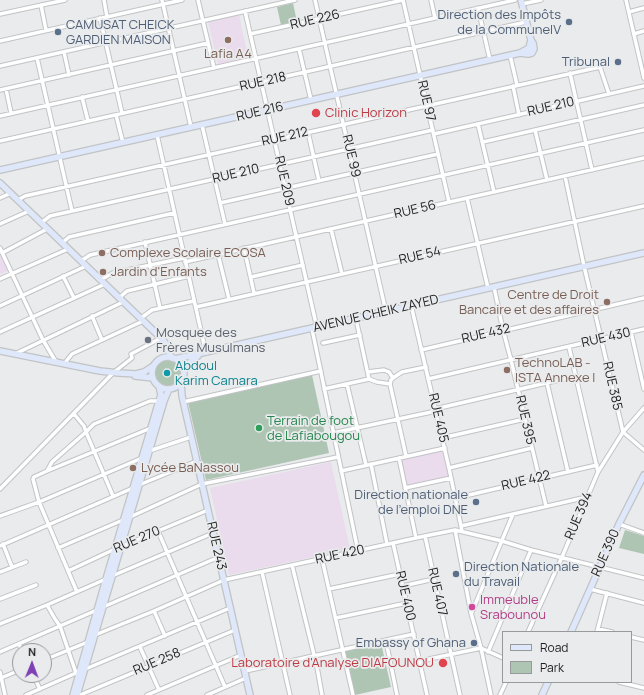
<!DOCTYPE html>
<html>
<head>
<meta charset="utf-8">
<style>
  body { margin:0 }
  #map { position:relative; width:644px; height:695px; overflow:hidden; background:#e9ebed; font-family:Manrope,sans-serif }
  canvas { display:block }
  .legend { position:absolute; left:502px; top:631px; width:130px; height:52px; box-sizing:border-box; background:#e9ebed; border:1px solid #98999b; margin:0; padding:5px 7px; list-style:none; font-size:12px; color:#1e1f20 }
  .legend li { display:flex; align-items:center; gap:8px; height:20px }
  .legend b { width:20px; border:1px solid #98999b }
  .north { position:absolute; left:12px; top:643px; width:40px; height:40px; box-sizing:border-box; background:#e9ebed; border:1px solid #98999b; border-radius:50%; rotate:1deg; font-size:11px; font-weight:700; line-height:16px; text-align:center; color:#1e1f20 }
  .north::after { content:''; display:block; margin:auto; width:14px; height:18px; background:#7f40b5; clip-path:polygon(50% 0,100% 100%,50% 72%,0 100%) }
</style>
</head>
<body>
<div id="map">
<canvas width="644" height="695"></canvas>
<ul class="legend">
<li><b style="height:5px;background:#dfe8fa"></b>Road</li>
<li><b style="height:11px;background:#afc5b3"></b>Park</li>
</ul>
<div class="north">N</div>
</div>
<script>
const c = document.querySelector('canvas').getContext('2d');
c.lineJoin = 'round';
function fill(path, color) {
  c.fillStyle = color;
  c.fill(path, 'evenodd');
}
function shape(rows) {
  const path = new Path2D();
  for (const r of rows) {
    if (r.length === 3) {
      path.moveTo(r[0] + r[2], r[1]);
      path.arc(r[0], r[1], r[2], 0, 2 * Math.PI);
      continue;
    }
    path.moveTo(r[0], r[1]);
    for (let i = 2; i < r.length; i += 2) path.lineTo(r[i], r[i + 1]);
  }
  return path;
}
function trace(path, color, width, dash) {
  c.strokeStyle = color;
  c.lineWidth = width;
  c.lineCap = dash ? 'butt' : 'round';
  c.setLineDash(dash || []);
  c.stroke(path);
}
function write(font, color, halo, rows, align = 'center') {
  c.font = font + ' Manrope,sans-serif';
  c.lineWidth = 3.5;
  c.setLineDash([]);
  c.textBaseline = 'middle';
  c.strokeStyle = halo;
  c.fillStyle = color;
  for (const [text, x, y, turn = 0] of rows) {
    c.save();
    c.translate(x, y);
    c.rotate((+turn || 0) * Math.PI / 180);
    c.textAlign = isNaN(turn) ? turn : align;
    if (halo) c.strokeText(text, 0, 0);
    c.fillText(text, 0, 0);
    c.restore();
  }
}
const education = shape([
  [239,15,248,57,218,64,208,22],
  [0,253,8,271,0,274],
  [443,449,450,477,406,487,400,459],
  [331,462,350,549,229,575,210,488]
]);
const green = shape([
  [293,3,297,22,281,25,277,7],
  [167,373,13],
  [312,375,329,453,206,480,188,402],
  [625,530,644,536,644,554,619,548],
  [381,643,391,687,355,695,345,651]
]);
const street = shape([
  [104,0,107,17],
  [162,0,191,127],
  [198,0,214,68],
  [315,0,386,312],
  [403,0,449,202],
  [431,0,435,18],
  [626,0,644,78],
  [522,4,541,0],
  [41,5,46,30],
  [478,8,490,60],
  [245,11,317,328],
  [629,12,644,8],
  [0,14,65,0],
  [100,18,122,113],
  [250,34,403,0],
  [634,34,644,31],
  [0,41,182,0],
  [299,49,311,100],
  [64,52,69,75],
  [510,55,517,85],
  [37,58,72,211],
  [0,66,295,0],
  [570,73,592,170],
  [513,86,519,115],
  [6,89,11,113],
  [0,90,208,43],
  [82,97,88,121],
  [116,115,123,143],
  [0,116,515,0],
  [478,124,494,192],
  [202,125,225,224],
  [535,130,547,180],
  [308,132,319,181],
  [434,134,644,86],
  [157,135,206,353],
  [0,141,526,22],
  [483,142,644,105],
  [565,176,584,266,623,432,644,450],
  [0,198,11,193],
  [467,198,488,288],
  [18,200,25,196,600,67,609,94],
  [220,203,438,154],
  [41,223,50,216,433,130],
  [0,224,29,211],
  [331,229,342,274],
  [145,242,160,308],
  [62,243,69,237,174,213],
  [0,248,43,340,56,362],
  [244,248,254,293],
  [2,253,47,229],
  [218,254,229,299],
  [81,261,90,255,644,130],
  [185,262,644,158],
  [63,276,74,298],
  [251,277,303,265],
  [0,279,68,249],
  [100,280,113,273,184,258],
  [494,287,503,330,511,360,546,506],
  [119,298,127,291,189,276],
  [411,305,449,468,461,526,462,531],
  [0,306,86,266],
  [196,307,644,206],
  [92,316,102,340],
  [141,318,152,310,194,301],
  [356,319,369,379],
  [312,329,358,551],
  [0,332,105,284],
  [631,332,644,389],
  [323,343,360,335],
  [569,347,598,472],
  [421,350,644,298],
  [15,354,123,302],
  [64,364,72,354,143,321],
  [368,372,384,370,389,372,393,378],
  [428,379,644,329],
  [547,383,568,472],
  [347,384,366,465],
  [324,389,369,379,377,382,390,384],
  [183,402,321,371],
  [435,409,576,376],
  [333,433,436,411],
  [442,438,525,419],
  [149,451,191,437],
  [406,456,390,384,391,380,393,378,402,372,426,367],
  [399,458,416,538],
  [371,464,387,544],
  [449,468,532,448],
  [47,471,52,462,86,432,84,426,74,414],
  [341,471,445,448],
  [139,485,197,461],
  [405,488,451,478],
  [0,489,113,373,132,358,131,354,161,338],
  [113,496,86,432,94,424,150,401,161,401],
  [456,498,597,465],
  [0,516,39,502,142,458],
  [130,517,202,484,338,457],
  [619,524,644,533],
  [461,526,587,497],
  [455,530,471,613,481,648,491,695],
  [158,531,225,687],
  [425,536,460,695],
  [393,543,427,695],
  [3,544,12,567],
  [0,546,133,488],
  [58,548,123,520],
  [322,559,353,695],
  [292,565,317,667,322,695],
  [68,571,115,549,208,510],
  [0,572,26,562],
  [262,572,290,695],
  [112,576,213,533],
  [403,586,434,579],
  [329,589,400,574],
  [590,589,644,603],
  [77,592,39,502,33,479,34,477,47,471,151,428],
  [0,599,36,585],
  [47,605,55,619,60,626,76,673],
  [103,607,219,557],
  [154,611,165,636],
  [472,612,513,514],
  [336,618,407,603],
  [0,624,47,605,106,579],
  [598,629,612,632],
  [528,632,562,557,598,472,623,432,644,408],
  [597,632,607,593],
  [95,635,154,611,224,580,425,536,455,530,502,541,531,550,644,578],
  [631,637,644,640],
  [386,641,397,695],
  [19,644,22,651],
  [140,647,159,690],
  [0,652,97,610],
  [488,652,531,550],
  [44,660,88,642],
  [420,661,481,648,503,658],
  [245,671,414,634],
  [0,672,5,695],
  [33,675,40,689],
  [1,678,20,670],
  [619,682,644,688],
  [26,695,76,673,230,608],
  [80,695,235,630],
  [147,695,241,655],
  [207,695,246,678],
  [500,695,506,682]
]);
const secondary = shape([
  [520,53,528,54,532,53,534,49,533,43,531,40,521,0],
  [0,170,520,53,529,48,531,40],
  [0,183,161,338,167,345,168,351,172,358],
  [0,351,100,371,119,373,136,374,144,372,153,366],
  [168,373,16],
  [175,359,644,253],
  [183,369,193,359,198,356],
  [135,376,153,378],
  [181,382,182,396,250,695],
  [571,632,619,524,644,475],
  [73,695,106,579,159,401,161,395,160,390,159,386],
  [77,695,164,401,169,389],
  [542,695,548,682]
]);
const markers = [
  [569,22,4,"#5c6f8a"],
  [58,32,4,"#5c6f8a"],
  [228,40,4,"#8d6e63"],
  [618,62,4,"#5c6f8a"],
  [316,113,5,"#e0444e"],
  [102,253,4,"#8d6e63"],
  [103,272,4,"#8d6e63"],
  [607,302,4,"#8d6e63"],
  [148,340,4,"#6b7280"],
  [507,370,4,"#8d6e63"],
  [167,373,4,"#0f9aa8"],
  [259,428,4,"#2e9e5b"],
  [133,468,4,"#8d6e63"],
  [476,502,4,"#5c6f8a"],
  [456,574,4,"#5c6f8a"],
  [472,607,4,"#d1479c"],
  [474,643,4,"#5c6f8a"],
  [443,663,5,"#e0444e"]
];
const serviceNames = [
  ["Direction des Impôts",561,15],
  ["de la CommuneIV",561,30],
  ["CAMUSAT CHEICK",66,25,"left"],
  ["GARDIEN MAISON",66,40,"left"],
  ["Tribunal",610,62],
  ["Direction nationale",468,495],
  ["de l'emploi DNE",468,510],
  ["Direction Nationale",464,567,"left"],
  ["du Travail",464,582,"left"],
  ["Embassy of Ghana",466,643]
];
const streetNames = [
  ["RUE 226",315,20,-13],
  ["RUE 218",263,82,-13],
  ["RUE 97",426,101,77],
  ["RUE 210",551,107,-13],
  ["RUE 216",260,112,-13],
  ["RUE 212",285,137,-13],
  ["RUE 99",351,156,77],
  ["RUE 210",236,174,-13],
  ["RUE 209",284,181,77],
  ["RUE 56",415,210,-13],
  ["RUE 54",420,256,-13],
  ["AVENUE CHEIK ZAYED",376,314,-13],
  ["RUE 432",486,334,-13],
  ["RUE 430",606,338,-13],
  ["RUE 385",612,386,77],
  ["RUE 405",438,418,77],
  ["RUE 395",525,420,77],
  ["RUE 422",526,481,-13],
  ["RUE 394",579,516,-67],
  ["RUE 270",137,540,-23],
  ["RUE 243",216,546,77],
  ["RUE 390",606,553,-66],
  ["RUE 420",340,555,-12],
  ["RUE 407",437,592,77],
  ["RUE 400",405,596,77],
  ["RUE 258",157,662,-23]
];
const educationNames = [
  ["Lafia A4",228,54,"center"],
  ["Complexe Scolaire ECOSA",110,253],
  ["Jardin d'Enfants",111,272],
  ["Centre de Droit",599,295,"right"],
  ["Bancaire et des affaires",599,310,"right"],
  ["TechnoLAB -",515,363],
  ["ISTA Annexe I",515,378],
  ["Lycée BaNassou",141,468]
];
const healthNames = [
  ["Clinic Horizon",325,113],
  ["Laboratoire d'Analyse DIAFOUNOU",434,663,"right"]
];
const worshipNames = [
  ["Mosquee des",156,333],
  ["Frères Musulmans",156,348]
];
const cultureNames = [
  ["Abdoul",175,366],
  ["Karim Camara",175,381]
];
const leisureNames = [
  ["Terrain de foot",267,421],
  ["de Lafiabougou",267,436]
];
const hotelNames = [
  ["Immeuble",480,600],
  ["Srabounou",480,615]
];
fill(education, '#eadbed');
fill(green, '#afc5b3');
trace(street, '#c1c3c5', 5.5);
trace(secondary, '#c1c3c5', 8);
trace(street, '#fff', 3.5);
trace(secondary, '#dfe8fa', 5.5);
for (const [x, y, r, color] of markers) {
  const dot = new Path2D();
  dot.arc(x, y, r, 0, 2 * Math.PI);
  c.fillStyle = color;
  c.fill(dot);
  trace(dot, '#e9ebed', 1.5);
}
write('13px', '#4e5e75', '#e9ebed', serviceNames, 'right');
write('13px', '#1e1f20', '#e9ebed', streetNames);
write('13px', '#785e54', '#e9ebed', educationNames, 'left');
write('13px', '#be3a42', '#e9ebed', healthNames, 'left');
write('13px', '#5b616d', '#e9ebed', worshipNames, 'left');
write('13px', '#0d838f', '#e9ebed', cultureNames, 'left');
write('13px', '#27864d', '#e9ebed', leisureNames, 'left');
write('13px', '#b23c85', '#e9ebed', hotelNames, 'left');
</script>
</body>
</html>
